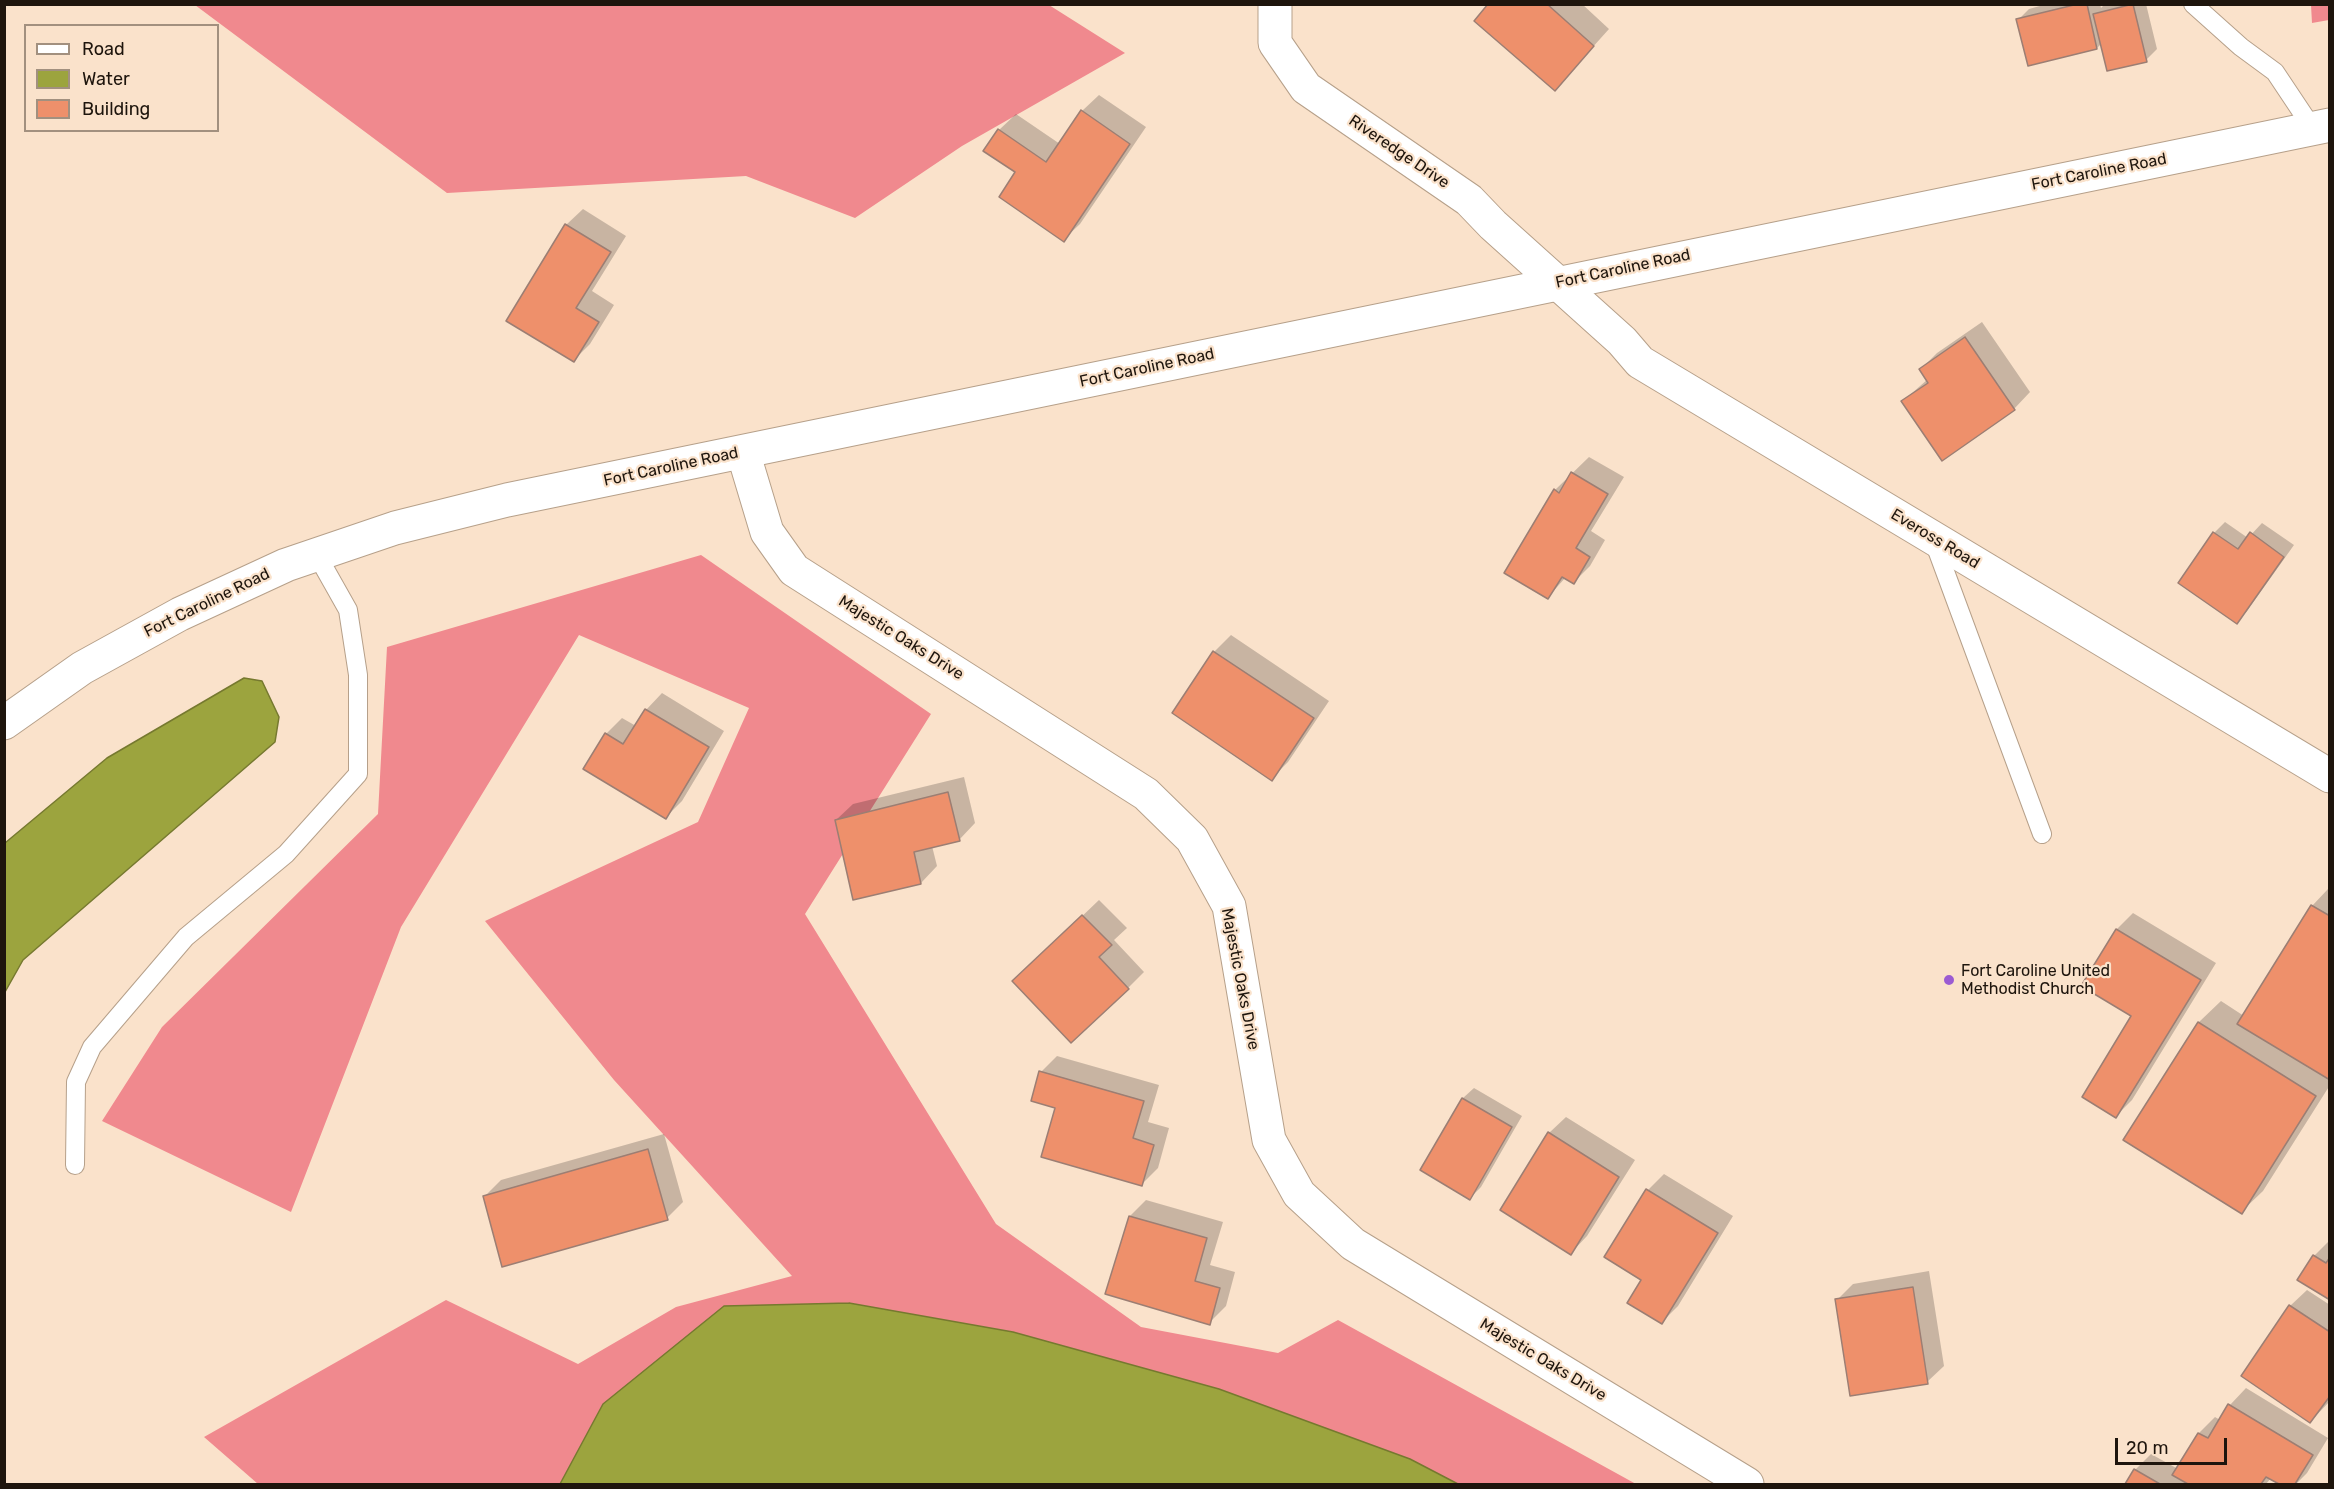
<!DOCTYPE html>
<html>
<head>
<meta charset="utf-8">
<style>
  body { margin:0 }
  #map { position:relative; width:2334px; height:1489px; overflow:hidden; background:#fae2cb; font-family:Rubik,sans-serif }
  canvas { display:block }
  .frame { position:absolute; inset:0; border:6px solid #1e150d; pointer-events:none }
  .legend { position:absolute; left:24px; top:24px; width:195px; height:108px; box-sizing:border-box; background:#fae2cb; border:2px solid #a2907f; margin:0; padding:8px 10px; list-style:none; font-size:18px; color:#1e150d }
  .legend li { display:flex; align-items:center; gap:12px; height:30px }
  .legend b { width:30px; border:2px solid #a2907f }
  .scale { position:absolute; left:2115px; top:1438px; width:112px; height:27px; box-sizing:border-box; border:3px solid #1e150d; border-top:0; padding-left:8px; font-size:18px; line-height:21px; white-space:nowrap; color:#1e150d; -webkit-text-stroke:4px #fae2cb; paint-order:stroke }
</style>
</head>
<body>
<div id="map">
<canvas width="2334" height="1489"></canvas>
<div class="frame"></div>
<ul class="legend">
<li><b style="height:8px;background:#fff"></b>Road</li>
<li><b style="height:16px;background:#9ca43e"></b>Water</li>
<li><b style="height:16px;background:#ee906b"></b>Building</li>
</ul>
<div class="scale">20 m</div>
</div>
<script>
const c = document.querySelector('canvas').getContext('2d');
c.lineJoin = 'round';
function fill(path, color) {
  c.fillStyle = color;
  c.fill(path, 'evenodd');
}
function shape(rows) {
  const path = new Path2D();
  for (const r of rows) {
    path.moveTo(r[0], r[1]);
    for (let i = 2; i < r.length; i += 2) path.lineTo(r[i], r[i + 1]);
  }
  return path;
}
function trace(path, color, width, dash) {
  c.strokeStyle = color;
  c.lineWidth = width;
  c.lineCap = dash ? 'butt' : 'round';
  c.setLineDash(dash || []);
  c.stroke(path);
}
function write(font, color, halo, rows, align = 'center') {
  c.font = font + ' Rubik,sans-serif';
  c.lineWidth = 4.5;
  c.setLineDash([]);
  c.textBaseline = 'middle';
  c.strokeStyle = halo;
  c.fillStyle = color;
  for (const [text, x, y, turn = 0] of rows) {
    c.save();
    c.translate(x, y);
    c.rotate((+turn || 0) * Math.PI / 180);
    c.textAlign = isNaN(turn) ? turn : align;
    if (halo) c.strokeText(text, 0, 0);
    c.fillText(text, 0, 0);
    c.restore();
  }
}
const forest = shape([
  [195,5,1049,5,1125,53,962,146,855,218,746,176,447,193],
  [2311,5,2329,5,2329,20,2312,23],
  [701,555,931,714,805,914,996,1224,1141,1327,1278,1353,1338,1320,1636,1484,1458,1484,1410,1459,1219,1389,1013,1332,849,1303,603,1404,560,1484,258,1484,204,1437,446,1300,578,1364,676,1307,792,1276,614,1080,485,921,698,822,749,708,579,635,401,927,291,1212,102,1121,162,1027,378,814,387,647]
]);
const water = shape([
  [244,678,262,681,279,717,275,742,23,960,5,992,5,843,107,758,244,678],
  [849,1303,1013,1332,1219,1389,1410,1459,1458,1484,560,1484,603,1404,724,1306,849,1303]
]);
const shadow = shape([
  [1490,4,1582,4,1609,29,1555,89],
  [2047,4,2100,4,2101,8,2105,4,2146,4,2157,49,2146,60,2102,43,2097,48,2018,20,2029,9],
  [1099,95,1146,127,1080,224,1063,240,1017,172,985,150,999,130,1016,114,1060,144,1082,111],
  [583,209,626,236,592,291,614,305,590,344,574,360,566,225],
  [1982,322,2030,392,2014,409,1943,459,1903,401,1928,379,1921,369,1937,353],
  [1589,457,1624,477,1591,531,1605,540,1590,566,1574,582,1566,577,1548,597,1555,490],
  [2225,522,2248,538,2262,523,2294,545,2247,611,2237,622,2214,533],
  [1231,635,1329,701,1288,762,1271,779,1174,713,1214,652],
  [662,693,724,731,682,801,666,817,606,734,622,718,636,726,646,710],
  [964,777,975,823,959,840,932,846,937,866,921,883,836,820,853,804],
  [2328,889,2330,1085,2263,1191,2241,1212,2125,1140,2199,1022,2221,1001,2244,1016,2312,906],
  [1099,900,1127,928,1114,940,1144,972,1128,988,1031,965],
  [2133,913,2216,963,2132,1100,2116,1116,2133,1015,2083,985,2117,929],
  [1057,1056,1159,1085,1148,1122,1169,1128,1158,1168,1142,1184,1056,1107,1041,1072],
  [1474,1088,1522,1116,1481,1187,1470,1198,1463,1098],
  [1566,1117,1635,1160,1587,1236,1571,1253,1549,1133],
  [664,1134,683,1202,667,1218,484,1197,501,1180],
  [1664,1174,1733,1216,1678,1306,1662,1322,1643,1279,1648,1190],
  [1146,1200,1223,1222,1210,1265,1235,1272,1226,1306,1209,1323,1130,1216],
  [2330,1240,2330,1298,2299,1279,2314,1256],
  [1929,1271,1944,1366,1927,1382,1837,1300,1853,1284],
  [2307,1290,2330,1305,2330,1401,2310,1422,2290,1306],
  [2246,1388,2328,1438,2307,1473,2296,1484,2282,1484,2271,1478,2266,1484,2126,1484,2135,1470,2151,1454,2178,1469,2199,1433,2215,1417,2220,1420,2230,1405]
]);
const building = shape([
  [1488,4,1547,4,1594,46,1555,91,1474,21,1488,4],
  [2078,4,2087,4,2097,49,2028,66,2016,19,2078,4],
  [2133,4,2147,62,2107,71,2093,14,2133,4],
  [1081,110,1130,144,1064,242,999,197,1015,172,983,151,998,129,1046,162,1081,110],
  [565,224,611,252,576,308,599,322,574,362,506,321,565,224],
  [1965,337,2015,410,1942,461,1901,401,1928,383,1919,369,1965,337],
  [1571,472,1608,494,1576,548,1590,557,1574,584,1562,577,1548,599,1504,573,1554,489,1559,493,1571,472],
  [2213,532,2238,549,2250,532,2284,557,2237,624,2178,583,2213,532],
  [1213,651,1314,718,1272,781,1172,713,1213,651],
  [645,709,709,747,666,819,583,769,605,733,623,744,645,709],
  [948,792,960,841,914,852,921,884,853,900,835,820,948,792],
  [2311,905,2330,916,2330,1080,2237,1024,2311,905],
  [1082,915,1112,945,1099,957,1129,989,1071,1043,1012,981,1082,915],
  [2116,929,2201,980,2116,1118,2082,1097,2131,1016,2081,986,2116,929],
  [2198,1022,2316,1096,2242,1214,2123,1140,2198,1022],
  [1039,1071,1144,1101,1133,1138,1154,1145,1142,1186,1041,1157,1055,1108,1031,1101,1039,1071],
  [1462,1098,1512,1127,1470,1200,1420,1170,1462,1098],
  [1548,1132,1619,1177,1571,1255,1500,1210,1548,1132],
  [648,1149,668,1220,502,1267,483,1196,648,1149],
  [1646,1189,1718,1233,1662,1324,1627,1303,1641,1280,1604,1257,1646,1189],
  [1129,1216,1207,1238,1195,1281,1220,1288,1210,1325,1105,1294,1129,1216],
  [2313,1255,2326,1263,2330,1257,2330,1300,2297,1280,2313,1255],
  [1913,1287,1928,1384,1850,1396,1835,1299,1913,1287],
  [2289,1305,2330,1332,2330,1396,2310,1423,2241,1376,2289,1305],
  [2228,1404,2313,1455,2295,1484,2279,1484,2266,1477,2261,1484,2188,1484,2172,1475,2198,1433,2208,1438,2228,1404],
  [2134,1469,2160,1484,2125,1484,2134,1469]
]);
const lane = shape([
  [2193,4,2241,47,2275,72,2313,129],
  [1933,539,2042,834],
  [75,1165,76,1082,92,1047,186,937,286,854,358,774,358,675,348,610,317,555]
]);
const street = shape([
  [1275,4,1275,43,1306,88,1469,200,1493,225,1622,341,1640,362,2330,776],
  [743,452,767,532,794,570,1146,794,1192,839,1229,906,1269,1140,1299,1194,1353,1244,1747,1484]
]);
const secondary = shape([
  [4,723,82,668,180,614,286,565,395,528,507,500,2330,125]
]);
const markers = [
  [1949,980,6,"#9b5bd2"]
];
const streetNames = [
  ["Riveredge Drive",1399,152,34],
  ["Fort Caroline Road",2099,172,-11],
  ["Fort Caroline Road",1623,269,-12],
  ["Fort Caroline Road",1147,368,-12],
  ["Fort Caroline Road",671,467,-12],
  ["Eveross Road",1935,539,31],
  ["Fort Caroline Road",207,603,-26],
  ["Majestic Oaks Drive",901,638,32],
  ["Majestic Oaks Drive",1240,979,79],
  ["Majestic Oaks Drive",1543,1360,31]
];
const poiNames = [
  ["Fort Caroline United",1961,971],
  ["Methodist Church",1961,989]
];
fill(forest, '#f0898e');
fill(water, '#9ca43e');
trace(water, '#76792f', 1.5);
fill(shadow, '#0003');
fill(building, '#ee906b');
trace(building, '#9c7e73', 1.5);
trace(lane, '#b6a08a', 20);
trace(street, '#b6a08a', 35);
trace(secondary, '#b6a08a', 35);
trace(lane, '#fff', 18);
trace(street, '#fff', 33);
trace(secondary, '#fff', 33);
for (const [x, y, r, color] of markers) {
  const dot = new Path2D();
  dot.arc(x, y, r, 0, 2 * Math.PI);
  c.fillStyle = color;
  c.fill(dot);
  trace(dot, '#fae2cb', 2);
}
write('16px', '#1e150d', '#fae2cb', streetNames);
write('16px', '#1e150d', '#fae2cb', poiNames, 'left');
</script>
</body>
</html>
